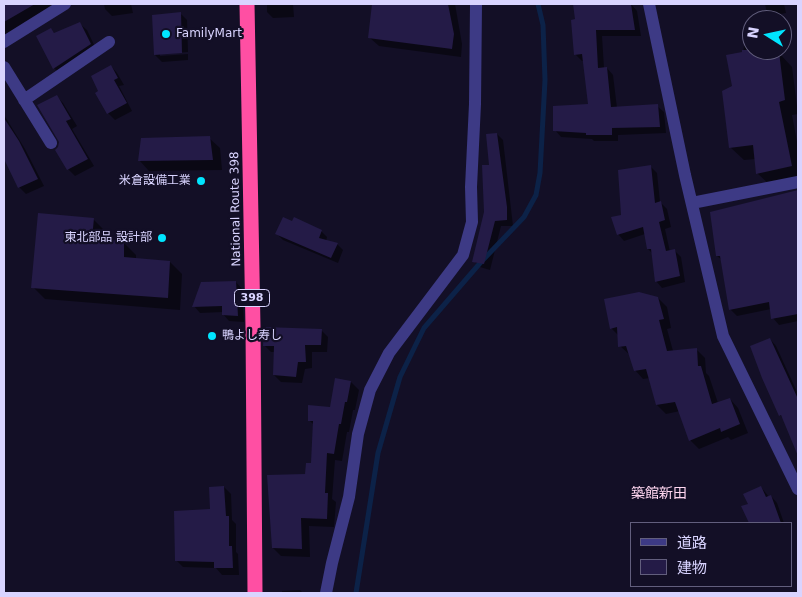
<!DOCTYPE html>
<html>
<head>
<meta charset="utf-8">
<style>
  body { margin:0 }
  #map { position:relative; width:802px; height:597px; overflow:hidden; background:#130f26; font-family:"DejaVu Sans","Noto Sans JP",sans-serif }
  canvas { display:block }
  .frame { position:absolute; inset:0; border:5px solid #d9d4ff; pointer-events:none }
  .legend { position:absolute; left:630px; top:522px; width:162px; height:65px; box-sizing:border-box; background:#130f26; border:1px solid #625e7d; margin:0; padding:6px 9px; list-style:none; font-size:15px; color:#d9d4ff }
  .legend li { display:flex; align-items:center; gap:10px; height:25px }
  .legend b { width:25px; border:1px solid #625e7d }
  .north { position:absolute; left:742px; top:10px; width:50px; height:50px; box-sizing:border-box; background:#130f26; border:1px solid #625e7d; border-radius:50%; rotate:280deg; font-size:14px; font-weight:700; line-height:20px; text-align:center; color:#d9d4ff }
  .north::after { content:''; display:block; margin:auto; width:18px; height:22px; background:#00e5ff; clip-path:polygon(50% 0,100% 100%,50% 72%,0 100%) }
</style>
</head>
<body>
<div id="map">
<canvas width="802" height="597"></canvas>
<div class="frame"></div>
<ul class="legend">
<li><b style="height:6px;background:#3d3a85"></b>道路</li>
<li><b style="height:14px;background:#241b47"></b>建物</li>
</ul>
<div class="north">N</div>
</div>
<script>
const c = document.querySelector('canvas').getContext('2d');
c.lineJoin = 'round';
function fill(path, color) {
  c.fillStyle = color;
  c.fill(path, 'evenodd');
}
function shape(rows) {
  const path = new Path2D();
  for (const r of rows) {
    path.moveTo(r[0], r[1]);
    for (let i = 2; i < r.length; i += 2) path.lineTo(r[i], r[i + 1]);
  }
  return path;
}
function trace(path, color, width, dash) {
  c.strokeStyle = color;
  c.lineWidth = width;
  c.lineCap = dash ? 'butt' : 'round';
  c.setLineDash(dash || []);
  c.stroke(path);
}
function write(font, color, halo, rows, align = 'center') {
  c.font = font + ' "DejaVu Sans","Noto Sans JP",sans-serif';
  c.lineWidth = 4.5;
  c.setLineDash([]);
  c.textBaseline = 'middle';
  c.strokeStyle = halo;
  c.fillStyle = color;
  for (const [text, x, y, turn = 0] of rows) {
    c.save();
    c.translate(x, y);
    c.rotate((+turn || 0) * Math.PI / 180);
    c.textAlign = isNaN(turn) ? turn : align;
    if (halo) c.strokeText(text, 0, 0);
    c.fillText(text, 0, 0);
    c.restore();
  }
}
const shadow = shape([
  [4,4,56,4,4,37],
  [104,4,131,4,133,13,112,16,105,9],
  [267,4,293,4,294,17,273,18,267,12],
  [373,4,455,4,462,44,461,57,379,46,370,38],
  [574,4,631,4,637,11,641,36,602,36,604,68,607,68,613,75,617,108,657,106,664,112,666,133,618,135,618,141,594,141,592,139,561,137,555,130,589,105,584,61,582,61,575,54,576,20],
  [765,4,784,4,786,13,770,16,767,13],
  [180,13,187,20,188,52,160,54,160,56,188,54,188,60,162,62,155,55],
  [80,24,87,30,97,51,61,75,54,68,51,29,55,34],
  [752,44,752,50,765,50,770,55,779,53,792,67,798,114,792,115,798,147,798,181,771,186,757,173,756,159,744,160,730,147,733,87,743,53,744,46],
  [111,66,117,73,124,85,119,86,132,111,115,120,108,113,100,92],
  [56,96,63,103,77,126,72,129,94,166,75,176,68,169,59,148,61,142],
  [4,115,25,149,44,186,26,194,19,187,4,156],
  [497,134,503,140,513,226,501,226,490,270,480,267,474,261,485,212,490,166],
  [209,138,220,148,222,170,149,171,139,160],
  [650,166,657,173,660,202,667,209,671,227,665,229,670,252,675,251,681,257,685,282,662,288,656,281,652,253,648,249,645,234,624,241,618,234,623,216],
  [797,192,798,321,779,325,773,318,771,309,737,316,730,309,722,260,717,256],
  [93,219,105,231,104,241,124,243,136,255,136,259,170,262,182,274,180,310,45,299,33,287],
  [321,231,327,237,326,241,337,244,343,250,338,263,283,240,277,234],
  [236,282,242,289,244,322,229,321,223,314,223,312,200,313,194,306],
  [658,298,667,307,671,328,667,329,673,351,696,349,705,358,706,373,709,376,718,403,730,399,738,408,748,433,731,440,728,437,699,449,690,440,680,411,666,414,657,405,650,378,643,379,635,370,630,355,620,346,619,336,611,328],
  [321,330,328,337,327,352,312,352,312,368,305,369,302,383,281,382,274,375,275,352,271,352,264,345],
  [770,339,776,346,798,394,798,454,784,419,780,415],
  [336,380,351,382,359,390,355,410,353,410,349,432,347,432,342,461,335,460,332,499,336,502,334,527,309,526,310,557,281,556,273,548,312,465,314,425,309,420,331,408],
  [224,487,231,494,232,520,236,524,236,552,238,554,239,575,222,575,216,568,183,567,176,560,212,510],
  [761,487,769,497,771,496,777,503,784,523,751,523,743,507,749,504],
  [300,590,303,593,282,593,282,591]
]);
const stream = shape([
  [356,593,378,453,400,377,424,328,481,262,524,217,536,195,540,173,545,80,543,25,538,4]
]);
const building = shape([
  [4,4,35,4,4,22],
  [372,4,448,4,454,34,452,49,368,38],
  [573,4,631,4,635,30,596,30,598,68,607,67,611,107,658,104,660,127,612,128,612,135,586,135,586,133,553,131,553,106,588,104,582,54,574,55,571,20,575,19],
  [181,12,182,53,154,55,152,15],
  [80,22,91,44,53,69,36,36,51,28,54,33],
  [742,50,760,50,761,56,779,52,785,100,779,102,792,166,756,174,753,145,729,148,722,91,732,86,726,55,742,52],
  [111,65,118,78,114,80,127,103,107,114,95,93,98,91,91,76],
  [57,95,71,119,66,121,88,159,67,170,55,150,58,147,59,142,37,105],
  [4,118,19,141,38,179,18,188,4,159],
  [497,133,507,207,507,220,495,221,484,264,472,262,484,212,482,165,489,165,486,134],
  [210,136,213,160,138,161,141,138],
  [651,165,655,203,661,201,665,220,659,222,666,251,675,249,680,276,655,282,651,249,647,249,643,227,617,235,611,217,621,215,618,170],
  [798,190,798,314,771,319,769,302,729,310,720,256,716,256,710,212],
  [38,213,94,218,92,239,124,241,124,257,170,261,168,298,31,288],
  [283,217,292,221,294,217,322,230,319,238,338,243,331,258,275,234],
  [236,281,238,316,222,315,222,306,192,307,201,282],
  [639,292,658,297,664,319,659,320,667,351,697,348,698,366,701,366,712,404,730,398,740,424,721,432,720,428,689,441,675,402,656,405,646,369,634,371,626,346,618,347,617,327,610,329,604,299],
  [264,327,322,329,321,345,305,345,306,362,298,362,296,377,273,375,274,346,263,346],
  [770,338,798,399,798,456,781,415,779,416,762,378,750,346],
  [335,378,351,381,347,402,345,402,341,424,339,424,334,454,327,453,325,493,328,493,327,519,301,518,302,549,272,548,267,475,305,474,306,463,311,463,313,421,308,421,308,405,330,407],
  [224,486,226,516,229,516,229,546,232,546,233,568,214,568,214,562,175,561,174,511,210,509,209,487],
  [761,486,766,497,771,495,781,523,749,523,741,506,748,504,743,494]
]);
const minor = shape([
  [649,4,685,175,723,336,798,489],
  [4,42,65,4],
  [4,67,51,143],
  [24,100,109,42],
  [692,203,798,182],
  [326,593,332,563,349,497,358,434,370,390,389,353,463,255,472,222,471,187,475,104,476,4]
]);
const highway = shape([
  [247,4,253,327,255,593]
]);
const markers = [
  [166,34,5,"#00e5ff"],
  [201,181,5,"#00e5ff"],
  [162,238,5,"#00e5ff"],
  [212,336,5,"#00e5ff"]
];
const shields = [
  [252,298,35]
];
const shieldNames = [
  ["398",252,298]
];
const poiNames = [
  ["FamilyMart",176,34],
  ["米倉設備工業",191,181,"right"],
  ["東北部品 設計部",152,238,"right"],
  ["鴨よし寿し",222,336]
];
const streetNames = [
  ["National Route 398",236,209,-91]
];
const neighbourhoodNames = [
  ["築館新田",659,494]
];
fill(shadow, '#0007');
trace(stream, '#0c2248', 5);
fill(building, '#241b47');
trace(minor, '#3d3a85', 12);
trace(highway, '#ff4fa3', 15);
for (const [x, y, r, color] of markers) {
  const dot = new Path2D();
  dot.arc(x, y, r, 0, 2 * Math.PI);
  c.fillStyle = color;
  c.fill(dot);
  trace(dot, '#130f26', 2);
}
for (const [x, y, w] of shields) {
  const box = new Path2D();
  box.roundRect(x - w / 2, y - 8.5, w, 17, 4);
  c.fillStyle = '#130f26';
  c.fill(box);
  trace(box, '#d9d4ff', 1);
}
write('bold 11px', '#d9d4ff', null, shieldNames);
write('12px', '#d9d4ff', '#130f26', poiNames, 'left');
write('12px', '#d9d4ff', '#130f26', streetNames);
write('14px', '#ffd6f0', '#130f26', neighbourhoodNames);
</script>
</body>
</html>
